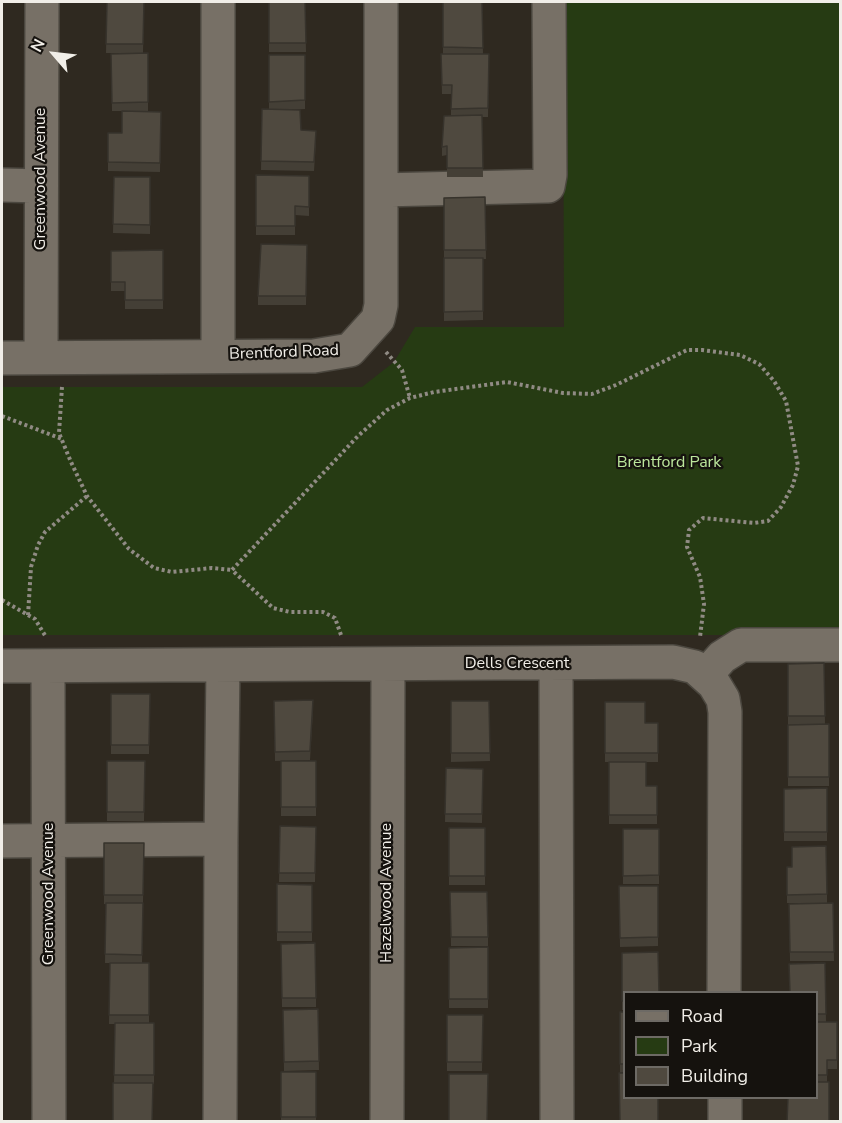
<!DOCTYPE html>
<html>
<head>
<meta charset="utf-8">
<style>
  body { margin:0 }
  #map { position:relative; width:842px; height:1123px; overflow:hidden; background:#2f2920; font-family:"Nunito Sans",sans-serif }
  canvas { display:block }
  .frame { position:absolute; inset:0; border:3px solid #f1eee8; pointer-events:none }
  .legend { position:absolute; left:623px; top:991px; width:195px; height:108px; box-sizing:border-box; background:#15120e; border:2px solid #6d6a65; margin:0; padding:8px 10px; list-style:none; font-size:18px; color:#f1eee8 }
  .legend li { display:flex; align-items:center; gap:12px; height:30px }
  .legend b { width:30px; border:2px solid #6d6a65 }
  .north { position:absolute; left:24px; top:24px; width:60px; height:60px; -webkit-text-stroke:4px #15120e; paint-order:stroke; rotate:298deg; font-size:16px; font-weight:700; line-height:24px; text-align:center; color:#f1eee8 }
  .north::after { content:''; display:block; margin:auto; width:21px; height:27px; background:#f1eee8; clip-path:polygon(50% 0,100% 100%,50% 72%,0 100%) }
</style>
</head>
<body>
<div id="map">
<canvas width="842" height="1123"></canvas>
<div class="frame"></div>
<ul class="legend">
<li><b style="height:8px;background:#777066"></b>Road</li>
<li><b style="height:16px;background:#263b13"></b>Park</li>
<li><b style="height:16px;background:#4f493f"></b>Building</li>
</ul>
<div class="north">N</div>
</div>
<script>
const c = document.querySelector('canvas').getContext('2d');
c.lineJoin = 'round';
function fill(path, color) {
  c.fillStyle = color;
  c.fill(path, 'evenodd');
}
function shape(rows) {
  const path = new Path2D();
  for (const r of rows) {
    path.moveTo(r[0], r[1]);
    for (let i = 2; i < r.length; i += 2) path.lineTo(r[i], r[i + 1]);
  }
  return path;
}
function trace(path, color, width, dash) {
  c.strokeStyle = color;
  c.lineWidth = width;
  c.lineCap = dash ? 'butt' : 'round';
  c.setLineDash(dash || []);
  c.stroke(path);
}
function write(font, color, halo, rows, align = 'center') {
  c.font = font + ' "Nunito Sans",sans-serif';
  c.lineWidth = 4.5;
  c.setLineDash([]);
  c.textBaseline = 'middle';
  c.strokeStyle = halo;
  c.fillStyle = color;
  for (const [text, x, y, turn = 0] of rows) {
    c.save();
    c.translate(x, y);
    c.rotate((+turn || 0) * Math.PI / 180);
    c.textAlign = isNaN(turn) ? turn : align;
    if (halo) c.strokeText(text, 0, 0);
    c.fillText(text, 0, 0);
    c.restore();
  }
}
const green = shape([
  [563,2,840,2,840,635,2,635,2,387,362,387,394,362,415,327,564,327]
]);
const path = shape([
  [386,352,402,370,410,398],
  [62,387,59,433,71,462,87,496,129,549,154,568,172,572,212,568,232,570],
  [2,416,62,439],
  [2,600,35,619,46,637],
  [28,615,31,567,38,545,45,532,87,496],
  [341,635,335,618,323,612,290,612,273,608,232,570,358,436,387,410,410,398,434,392,507,382,563,393,592,394,616,385,687,350,702,350,740,355,759,364,774,381,786,401,798,466,793,485,781,507,768,521,754,523,703,518,689,530,687,547,700,577,704,604,700,637]
]);
const minor = shape([
  [218,2,218,356],
  [2,185,41,186],
  [381,190,548,186,550,175,549,2],
  [41,357,42,2],
  [2,358,314,356,350,350,378,319,381,305,381,2],
  [556,664,557,1122],
  [2,666,673,662,695,667,714,684,723,699,725,712,724,992],
  [48,666,49,1122],
  [706,675,722,657,741,645,840,645],
  [221,839,223,666],
  [2,841,221,839,220,1122],
  [725,1098,725,1122],
  [387,1122,388,665]
]);
const wall = shape([
  [107,2,144,2,143,53,106,53],
  [269,2,305,2,306,52,269,52],
  [443,2,482,2,483,54,489,54,488,117,482,117,483,177,447,177,447,155,442,156,442,147,451,116,451,94,442,94,441,54,443,54],
  [111,54,148,102,148,111,161,112,160,172,108,171,108,133,122,133,122,111,112,111],
  [269,55,305,55,305,109,286,110,301,130,316,140,314,171,261,170,262,109,269,109],
  [256,175,309,176,309,216,295,215,295,235,256,235],
  [114,177,150,177,150,234,113,233],
  [485,197,486,259,483,259,483,320,444,321,444,198],
  [307,245,306,305,258,305,258,296],
  [163,250,163,309,125,309,125,291,111,291,111,251],
  [824,663,825,724,829,724,829,786,788,786,788,664],
  [111,694,150,694,149,754,111,754],
  [274,701,313,709,310,760,275,761],
  [451,701,489,701,490,761,451,762],
  [605,702,645,723,658,723,658,762,605,762],
  [107,761,145,761,144,821,107,821],
  [281,761,316,761,316,816,281,816],
  [609,762,646,786,657,786,657,824,609,824],
  [446,768,483,769,482,823,445,822],
  [827,788,827,841,784,841,784,789],
  [280,826,316,827,315,882,279,882],
  [449,828,485,828,485,885,449,885],
  [623,829,659,829,659,884,623,884],
  [104,843,144,843,142,963,149,963,149,1023,154,1023,154,1084,114,1083,115,1024,109,1024,110,963,105,963,106,904,104,904],
  [787,867,827,894,827,903,787,903],
  [277,884,312,885,312,941,277,941],
  [619,886,658,886,658,946,620,947],
  [450,892,488,937,488,946,451,946],
  [833,903,834,961,790,961,789,904],
  [281,944,316,998,316,1007,282,1007],
  [488,947,488,1008,449,1008,449,948],
  [622,953,624,993,624,1010,622,1010],
  [825,963,826,1022,837,1022,837,1069,827,1069,827,1082,816,1098,816,993],
  [318,1009,319,1070,284,1071,283,1010],
  [620,1012,624,1012,624,1072,620,1073],
  [447,1015,483,1015,482,1071,447,1071],
  [281,1072,316,1072,316,1122,281,1122]
]);
const building = shape([
  [107,2,144,2,143,44,106,44,107,2],
  [269,2,305,2,306,43,269,43,269,2],
  [443,2,482,2,483,48,443,47,443,2],
  [148,53,148,102,112,103,111,54,148,53],
  [441,54,489,54,488,108,451,109,452,85,442,85,441,54],
  [269,55,305,55,305,100,269,102,269,55],
  [262,109,300,110,301,130,316,131,314,162,261,161,262,109],
  [122,111,161,112,160,163,108,162,108,133,122,133,122,111],
  [482,115,483,168,447,168,447,146,442,147,444,116,482,115],
  [256,175,309,176,309,207,295,206,295,226,256,226,256,175],
  [114,177,150,177,150,225,113,224,114,177],
  [485,197,486,250,444,250,444,198,485,197],
  [261,244,307,245,306,296,258,296,261,244],
  [163,250,163,300,125,300,125,282,111,282,111,251,163,250],
  [444,258,483,258,483,311,444,312,444,258],
  [824,663,825,716,788,716,788,664,824,663],
  [111,694,150,694,149,745,111,745,111,694],
  [313,700,310,751,275,752,274,701,313,700],
  [451,701,489,701,490,753,451,753,451,701],
  [605,702,645,702,645,723,658,723,658,753,605,753,605,702],
  [829,724,829,777,788,777,788,725,829,724],
  [107,761,145,761,144,812,107,812,107,761],
  [281,761,316,761,316,807,281,807,281,761],
  [609,762,646,762,646,786,657,786,657,815,609,815,609,762],
  [446,768,483,769,482,814,445,814,446,768],
  [827,788,827,832,784,832,784,789,827,788],
  [280,826,316,827,315,873,279,873,280,826],
  [449,828,485,828,485,876,449,876,449,828],
  [623,829,659,829,659,875,623,876,623,829],
  [104,843,144,843,143,895,104,895,104,843],
  [826,846,827,894,787,895,787,867,792,867,792,847,826,846],
  [277,884,312,885,312,932,277,932,277,884],
  [619,886,658,886,658,937,620,938,619,886],
  [450,892,487,892,488,937,451,937,450,892],
  [106,903,143,903,142,955,105,954,106,903],
  [833,903,834,952,790,952,789,904,833,903],
  [315,943,316,998,282,998,281,944,315,943],
  [488,947,488,999,449,999,449,948,488,947],
  [658,952,659,993,624,993,624,1001,622,1001,622,953,658,952],
  [110,963,149,963,149,1015,109,1015,110,963],
  [825,963,826,1014,816,1014,816,993,790,993,789,964,825,963],
  [318,1009,319,1061,284,1062,283,1010,318,1009],
  [620,1012,624,1012,624,1064,620,1064,620,1012],
  [447,1015,483,1015,482,1062,447,1062,447,1015],
  [816,1022,837,1022,837,1060,827,1060,827,1075,816,1075,816,1022],
  [115,1023,154,1023,154,1075,114,1075,115,1023],
  [281,1072,316,1072,316,1117,281,1117,281,1072],
  [619,1073,624,1073,624,1098,658,1098,658,1122,620,1122,619,1073],
  [449,1074,488,1074,487,1122,449,1122,449,1074],
  [816,1082,829,1082,829,1122,787,1122,788,1098,816,1098,816,1082],
  [113,1083,153,1083,152,1122,113,1122,113,1083]
]);
const streetNames = [
  ["Greenwood Avenue",41,179,-90],
  ["Brentford Road",284,353,-2],
  ["Dells Crescent",517,664],
  ["Hazelwood Avenue",387,893,-90],
  ["Greenwood Avenue",49,894,-90]
];
const parkNames = [
  ["Brentford Park",669,463]
];
fill(green, '#263b13');
trace(minor, '#4b473f', 36);
trace(path, '#908b84', 4, [3, 3]);
trace(minor, '#777066', 33);
fill(wall, '#443f36');
fill(building, '#4f493f');
trace(building, '#37332c', 1.5);
write('16px', '#f1eee8', '#15120e', streetNames);
write('16px', '#bce79c', '#15120e', parkNames);
</script>
</body>
</html>
